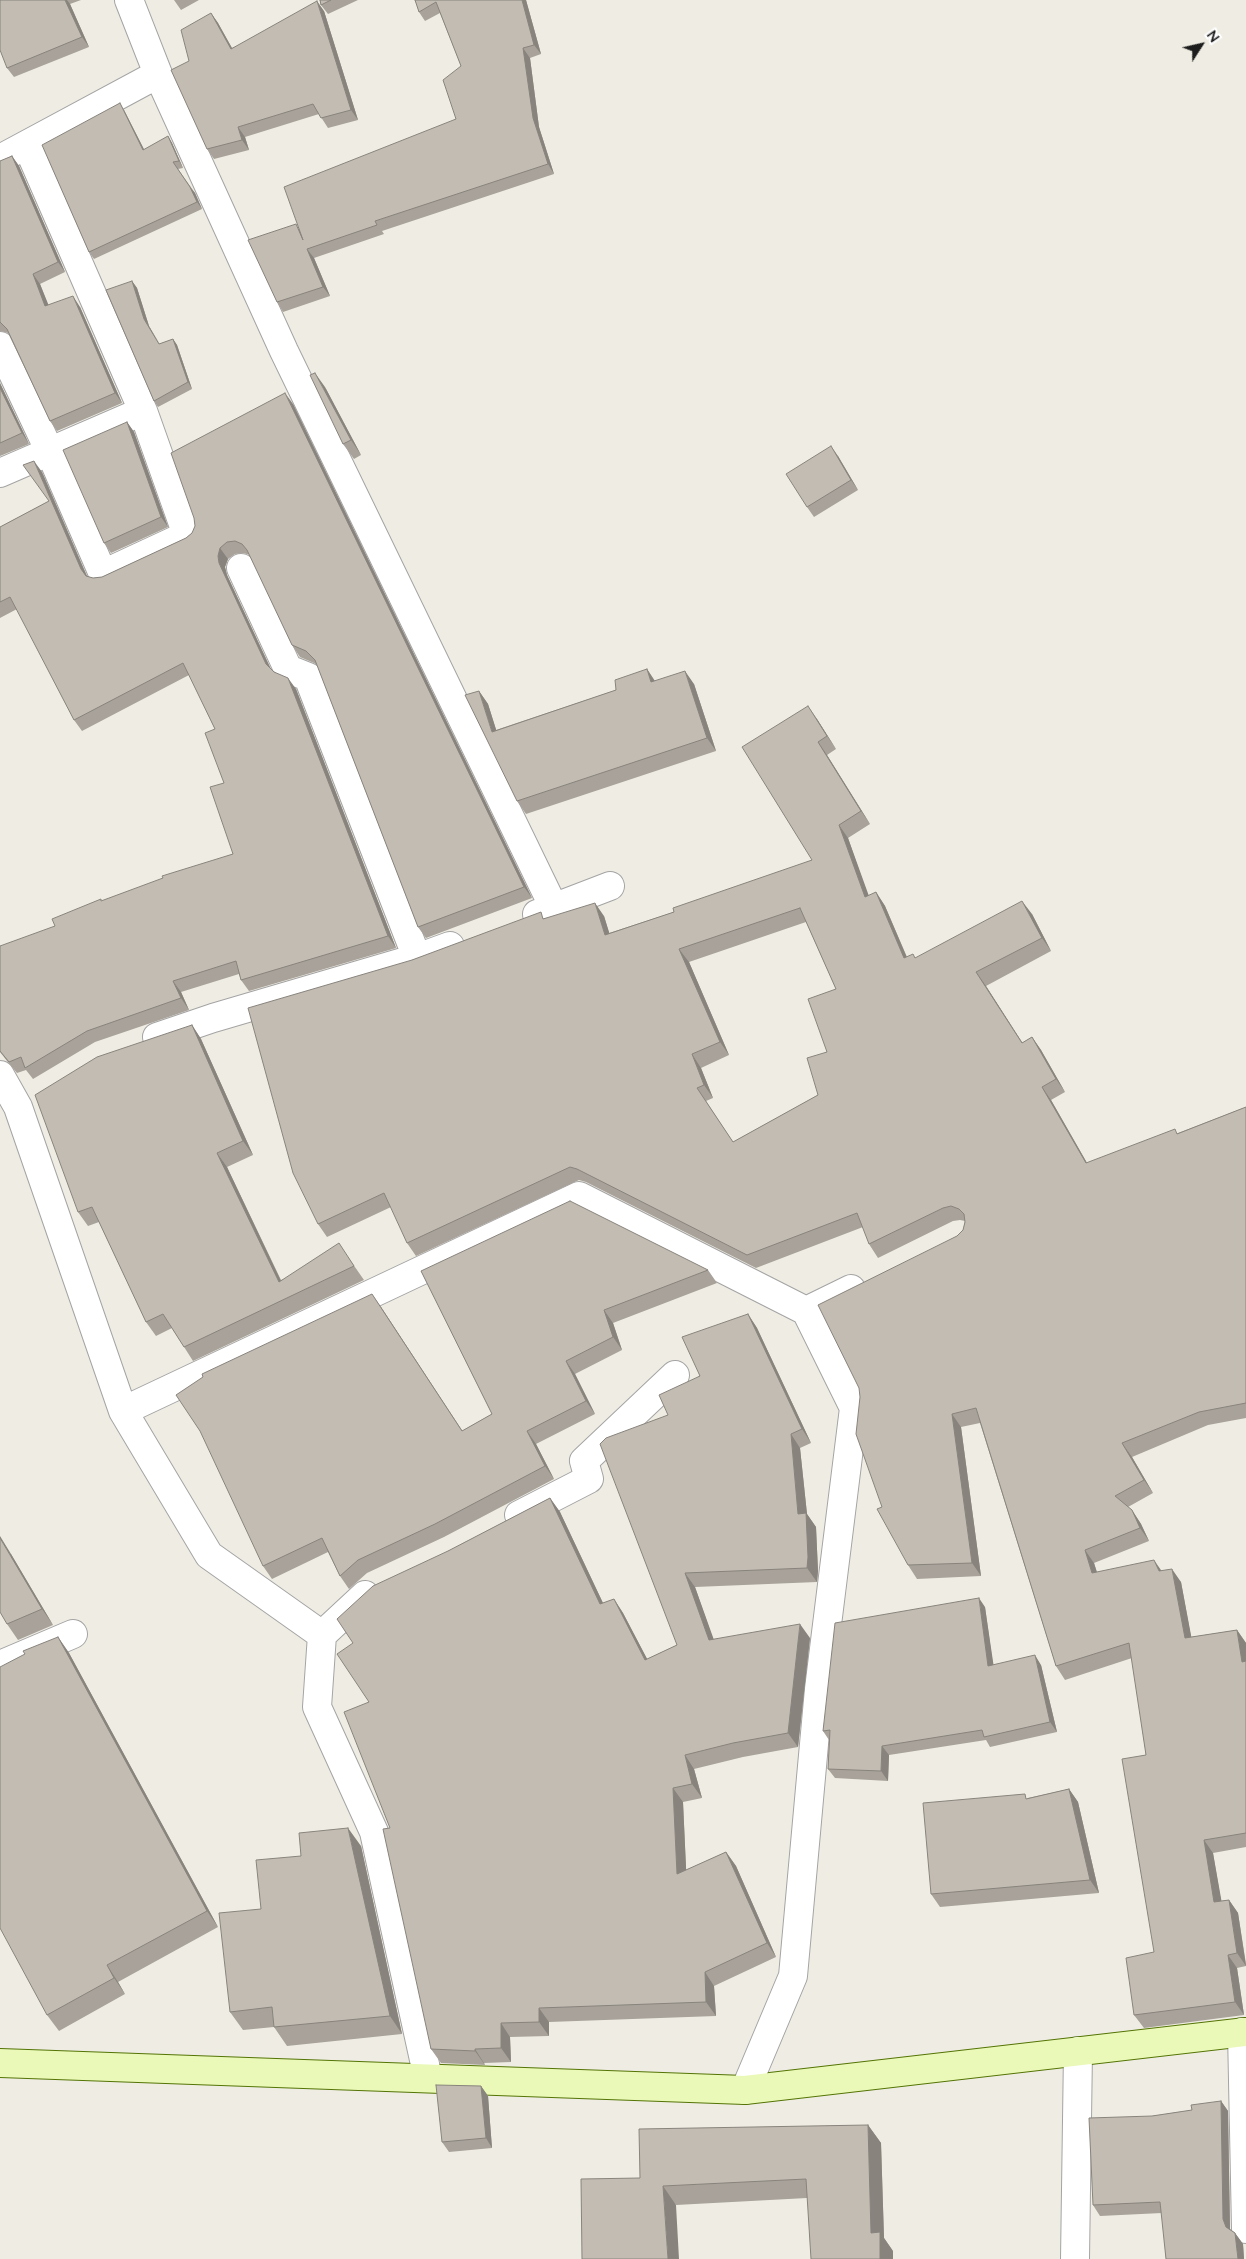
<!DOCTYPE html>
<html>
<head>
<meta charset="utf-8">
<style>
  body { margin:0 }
  #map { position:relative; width:1246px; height:2259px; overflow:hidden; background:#efede3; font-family:Lato,sans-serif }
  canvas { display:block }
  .north { position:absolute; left:1176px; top:20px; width:50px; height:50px; -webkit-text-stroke:4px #fff; paint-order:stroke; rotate:55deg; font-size:14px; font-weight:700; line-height:20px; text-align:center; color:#1d1d1d }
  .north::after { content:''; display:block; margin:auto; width:18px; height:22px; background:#1d1d1d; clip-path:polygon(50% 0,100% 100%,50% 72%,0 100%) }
</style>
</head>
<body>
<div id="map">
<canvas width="1246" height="2259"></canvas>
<div class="north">N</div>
</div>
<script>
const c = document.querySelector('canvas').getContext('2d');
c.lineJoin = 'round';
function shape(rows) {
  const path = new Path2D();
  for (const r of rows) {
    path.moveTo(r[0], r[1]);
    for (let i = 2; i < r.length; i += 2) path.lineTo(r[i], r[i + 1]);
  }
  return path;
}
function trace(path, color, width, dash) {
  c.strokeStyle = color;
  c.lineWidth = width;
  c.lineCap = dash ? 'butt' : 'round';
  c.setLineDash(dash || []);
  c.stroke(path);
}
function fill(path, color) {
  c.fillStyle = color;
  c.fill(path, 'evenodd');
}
const street = shape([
  [129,0,158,74,284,351,554,908],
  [0,159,158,74],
  [0,346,50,452,103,574,187,535,143,411,27,145],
  [0,473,143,411],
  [241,568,288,669,308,677,417,958],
  [537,914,610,886],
  [157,1037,213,1018,417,958,450,946],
  [0,1075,18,1107,123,1411,209,1555,322,1635,365,1595],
  [123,1411,579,1196,806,1311],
  [519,1515,589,1479,584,1461,675,1375],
  [322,1635,317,1707,374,1832,428,2078],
  [0,1665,73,1634],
  [1242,2032,1246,2229],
  [745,2090,793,1976,819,1689,854,1408,806,1311,851,1289],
  [1075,2259,1078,2051]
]);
const secondary = shape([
  [0,2063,745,2090,1246,2032]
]);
const wall = shape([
  [0,0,81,0,70,4,89,47,14,77,7,68],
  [174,0,199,0,181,10],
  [320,0,358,0,328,14,321,5],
  [415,0,526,0,541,54,530,58,539,127,554,174,382,231,384,234,314,258,330,296,283,312,277,302,299,228,456,119,461,66,440,13,425,21,419,12],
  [324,11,358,120,328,128,319,114,245,137,249,150,214,159,207,149,189,61,211,13,218,23,232,48],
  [124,110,144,150,168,136,172,143,183,168,178,169,195,193,202,209,94,259,89,252],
  [12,156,19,166,65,272,40,284,48,305,80,307,122,403,57,431,50,421,8,333,0,331,0,161],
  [132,281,137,288,149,326,159,344,173,339,177,345,192,389,158,407,154,401],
  [0,383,29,444,0,456],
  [325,387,361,455,354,459,343,444],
  [293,404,532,898,426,938,418,927,317,665,314,663,300,657,292,645,250,555,243,553,235,554,228,559,225,567,227,575,271,669,296,689,396,948,249,991,241,980,239,974,181,992,189,1010,95,1042,33,1079,26,1070,17,1073,7,1061,0,1052,55,926,102,901,233,854,224,783,215,729,189,675,82,731,74,720,17,609,0,618,0,527,49,501,42,472,87,576,93,578,102,577,186,538,192,533],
  [127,422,134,432,168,527,111,553,104,543],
  [838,456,858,490,814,517,807,507],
  [647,669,655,681,694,684,716,751,526,814,517,801,479,691,488,704,496,730,616,690],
  [817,719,836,749,827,755,870,824,848,838,868,896,876,892,885,906,907,957,916,958,1032,914,1051,951,986,986,1022,1043,1032,1037,1041,1050,1065,1092,1051,1100,1087,1163,1178,1133,1246,1107,1246,1418,1208,1425,1132,1457,1153,1493,1128,1507,1132,1510,1141,1524,1149,1541,1094,1563,1097,1572,1161,1571,1181,1582,1191,1637,1237,1630,1246,1643,1246,1847,1213,1853,1221,1901,1229,1900,1238,1913,1246,1964,1246,1966,1237,1968,1244,2015,1144,2028,1134,2015,1154,1952,1146,1755,1132,1658,1065,1680,1056,1666,980,1423,961,1427,981,1576,917,1579,908,1565,882,1507,957,1236,963,1230,965,1221,960,1220,953,1221,878,1258,869,1244,863,1227,756,1268,586,1182,579,1180,416,1256,407,1243,391,1207,327,1237,318,1224,412,960,545,918,604,916,609,933,674,912,812,860],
  [806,922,836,989,827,1052,818,1095,733,1142,706,1101,713,1098,701,1068,729,1055,689,962],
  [192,1025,201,1039,253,1155,227,1167,281,1280,348,1257,364,1280,193,1361,172,1328,156,1336,146,1322,99,1222,88,1226,78,1212],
  [708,1270,717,1283,613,1323,622,1350,575,1374,595,1414,536,1444,554,1479,444,1537,367,1573,349,1589,340,1576,328,1552,272,1579,263,1566,381,1307,462,1431,492,1414,421,1271],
  [748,1314,757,1328,811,1443,800,1448,807,1514,816,1527,818,1571,817,1582,695,1587,713,1639,810,1638,798,1747,743,1757,694,1769,702,1798,683,1802,686,1870,726,1852,736,1866,776,1957,714,1986,716,2016,549,2022,549,2036,510,2037,511,2062,484,2063,485,2065,441,2063,431,2049,390,1828,369,1702,448,1551,550,1498,560,1512,603,1603,614,1599,623,1613,647,1659,677,1645,668,1415],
  [11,1554,53,1625,18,1640,7,1624],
  [985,1607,993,1665,1041,1665,1057,1732,990,1747,986,1740,889,1755,888,1781,835,1778,828,1769,829,1740,823,1731],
  [58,1637,69,1653,218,1927,118,1982,125,1994,59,2031,47,2015],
  [1069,1789,1078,1802,1099,1893,940,1907,931,1894,1028,1798],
  [361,1846,402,2034,287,2046,274,2027,243,2030,230,2012,261,1909,301,1856],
  [481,2086,488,2096,492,2148,449,2152,442,2142],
  [1221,2101,1228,2111,1230,2229,1235,2233,1243,2244,1244,2259,1166,2259,1162,2213,1100,2216,1093,2205,1152,2116,1192,2110],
  [868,2125,881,2143,884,2238,893,2251,807,2198,676,2205,640,2178]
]);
const shadedWall = shape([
  [65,0,67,0,70,4,89,47,82,37],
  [522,0,526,0,541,54,534,45],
  [317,1,324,11,358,120,351,110],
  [211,13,218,23,238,59,231,49],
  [523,48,530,58,539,127,554,174,548,164,533,118],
  [120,103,124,110,148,157,143,150],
  [238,127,245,137,249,150,242,140],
  [168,136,172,143,183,168,179,161],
  [12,156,19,166,65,272,58,262],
  [190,187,195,193,202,209,197,202],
  [307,249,314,258,330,296,323,287],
  [33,274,40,284,53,316,45,306],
  [132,281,137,288,149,326,164,351,144,319],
  [73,296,80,307,122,403,115,393],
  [173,339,177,345,192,389,188,382],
  [315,373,325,387,361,455,351,440],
  [0,383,29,444,22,433,0,388],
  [285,393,293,404,532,898,524,887],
  [127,422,134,432,168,527,161,517],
  [831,446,838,456,858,490,851,480],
  [34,461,42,472,89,581,81,569],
  [220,548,228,559,225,567,227,575,274,676,266,664,219,563,218,556],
  [647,669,656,683,651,682],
  [685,671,694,684,716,751,707,738],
  [288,678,296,689,396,948,388,936],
  [479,691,488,704,501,745,492,732],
  [808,706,817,719,836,749,827,736],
  [818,742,827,755,870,824,861,811],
  [839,825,848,838,874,910,865,897],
  [876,892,885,906,913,972,904,958],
  [1022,901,1032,914,1051,951,1042,938],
  [595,903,604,916,614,948,605,935],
  [679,949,689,962,729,1055,720,1042],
  [976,972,986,986,1031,1056,1022,1043],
  [173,981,181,992,189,1010,181,998],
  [192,1025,201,1039,253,1155,243,1141],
  [1032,1037,1041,1050,1065,1092,1056,1079],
  [692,1054,701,1068,713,1098,704,1085],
  [1042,1087,1051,1100,1095,1177,1086,1163],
  [217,1153,227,1167,288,1296,279,1282],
  [372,1294,381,1307,471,1444,462,1431],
  [604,1310,613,1323,622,1350,613,1337],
  [748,1314,757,1328,811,1443,802,1429],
  [566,1361,575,1374,595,1414,586,1401],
  [952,1414,961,1427,981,1576,972,1563],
  [527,1431,536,1444,554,1479,545,1466],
  [791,1434,800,1448,807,1514,816,1527,818,1571,817,1582,807,1568,798,1514],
  [1122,1443,1132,1457,1153,1493,1144,1480],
  [550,1498,560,1512,610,1618,600,1604],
  [1132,1510,1141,1524,1149,1541,1140,1528],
  [0,1536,11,1554,53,1625,42,1609,0,1538],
  [1085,1550,1094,1563,1101,1586,1092,1573],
  [1154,1560,1163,1573,1159,1571],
  [1172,1569,1181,1582,1194,1651,1185,1638],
  [685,1573,695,1587,719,1654,709,1640],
  [979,1598,985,1607,995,1675,988,1666],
  [614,1599,623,1613,655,1674,645,1660],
  [800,1624,810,1638,798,1747,788,1733],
  [1237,1630,1246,1643,1246,1668,1242,1662],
  [58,1637,69,1653,218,1927,207,1911],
  [1035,1655,1041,1665,1057,1732,1050,1722],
  [882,1746,889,1755,888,1781,881,1771],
  [685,1755,694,1769,702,1798,692,1784],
  [673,1788,683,1802,687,1888,677,1874],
  [1069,1789,1078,1802,1099,1893,1090,1880],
  [348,1828,361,1846,402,2034,390,2016],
  [1204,1840,1213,1853,1224,1915,1214,1902],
  [726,1852,736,1866,776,1957,767,1943],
  [1229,1900,1238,1913,1246,1966,1237,1953],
  [1228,1955,1237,1968,1244,2015,1235,2002],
  [107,1965,118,1982,125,1994,114,1978],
  [705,1972,714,1986,716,2016,706,2002],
  [539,2008,549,2022,549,2036,539,2022],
  [501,2023,510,2037,511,2062,501,2048],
  [475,2049,484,2063,485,2065,475,2051],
  [481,2086,488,2096,492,2148,486,2138],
  [1221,2101,1228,2111,1230,2229,1233,2237,1226,2227,1223,2219],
  [868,2125,881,2143,884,2238,893,2251,893,2259,880,2259,871,2233],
  [663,2186,676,2205,679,2259,668,2259],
  [1235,2233,1243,2244,1244,2259,1238,2259]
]);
const building = shape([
  [0,0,65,0,82,37,7,68,0,50,0,0],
  [320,0,331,0,321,5,320,0],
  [415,0,522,0,534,45,523,48,533,118,548,164,375,221,377,225,307,249,323,287,277,302,248,240,296,224,303,240,284,187,456,119,443,80,461,66,436,2,419,12,415,0],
  [317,1,351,110,321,118,313,104,238,127,242,140,207,149,171,70,189,61,181,30,211,13,231,49,317,1],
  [120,103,143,150,168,136,179,161,173,162,190,187,197,202,89,252,42,145,120,103],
  [12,156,58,262,33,274,45,306,73,296,115,393,50,421,7,329,0,322,0,161,12,156],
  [132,281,144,319,159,344,173,339,188,382,154,401,106,290,132,281],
  [315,373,351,440,343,444,310,375,315,373],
  [0,388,22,433,0,443,0,388],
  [285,393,524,887,418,927,315,660,306,651,292,645,247,550,242,544,235,541,227,542,220,548,218,556,219,563,266,664,274,672,288,678,388,936,241,980,236,961,173,981,181,998,87,1031,25,1068,21,1057,9,1062,0,1051,0,946,55,926,52,919,101,899,101,901,163,878,162,876,233,854,210,787,224,783,205,733,215,729,183,663,74,720,10,597,0,602,0,527,49,501,23,465,34,461,81,569,86,576,93,578,102,577,186,538,192,533,195,526,194,518,171,453,285,393],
  [127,422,161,517,104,543,63,450,127,422],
  [831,446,851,480,807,507,786,474,831,446],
  [647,669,651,682,685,671,707,738,517,801,465,695,479,691,492,732,616,690,615,680,647,669],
  [808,706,827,736,818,742,861,811,839,825,865,897,876,892,904,958,913,954,915,958,1022,901,1042,938,976,972,1022,1043,1032,1037,1056,1079,1042,1087,1086,1163,1175,1129,1177,1134,1246,1107,1246,1403,1199,1412,1122,1443,1144,1480,1115,1496,1132,1510,1140,1528,1085,1550,1092,1573,1154,1560,1159,1571,1172,1569,1185,1638,1237,1630,1242,1662,1246,1661,1246,1833,1204,1840,1214,1902,1229,1900,1237,1953,1228,1955,1235,2002,1134,2015,1126,1958,1154,1952,1122,1759,1146,1755,1129,1643,1056,1666,976,1408,952,1414,972,1563,908,1565,877,1509,882,1507,856,1434,860,1397,859,1388,818,1305,957,1236,963,1230,965,1222,964,1214,959,1209,951,1206,943,1208,869,1244,857,1213,747,1255,577,1169,570,1167,407,1243,384,1193,318,1224,293,1173,248,1008,412,960,541,912,543,919,595,903,605,935,674,912,673,908,812,860,742,747,808,706],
  [800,908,836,989,808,999,827,1052,807,1058,818,1095,733,1142,697,1088,704,1085,692,1054,720,1042,679,949,800,908],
  [192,1025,243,1141,217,1153,279,1282,339,1243,354,1266,184,1347,163,1314,146,1322,92,1207,78,1212,35,1095,97,1057,192,1025],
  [570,1201,708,1270,604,1310,613,1337,566,1361,586,1401,527,1431,545,1466,435,1524,358,1560,340,1576,322,1538,263,1566,200,1431,176,1395,203,1377,202,1374,372,1294,462,1431,492,1414,421,1271,570,1201],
  [748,1314,802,1429,791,1434,798,1514,806,1513,808,1557,807,1568,685,1573,709,1640,800,1624,788,1733,733,1743,685,1755,692,1784,673,1788,677,1874,726,1852,767,1943,705,1972,706,2002,539,2008,539,2022,501,2023,501,2048,475,2049,475,2051,431,2049,383,1829,390,1828,344,1712,369,1702,337,1654,353,1643,337,1619,373,1586,448,1551,550,1498,600,1604,614,1599,645,1660,677,1645,600,1444,606,1438,668,1415,659,1395,700,1376,682,1337,748,1314],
  [0,1538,42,1609,7,1624,0,1612,0,1538],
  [979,1598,988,1666,1035,1655,1050,1722,984,1737,982,1730,882,1746,881,1771,828,1769,830,1730,823,1731,835,1623,979,1598],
  [58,1637,207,1911,107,1965,114,1978,47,2015,0,1928,0,1667,25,1654,23,1651,58,1637],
  [1069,1789,1090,1880,931,1894,923,1803,1025,1794,1026,1799,1069,1789],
  [348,1828,390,2016,274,2027,272,2007,230,2012,219,1913,261,1909,256,1860,301,1856,299,1833,348,1828],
  [436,2085,481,2086,486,2138,442,2142,436,2085],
  [1221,2101,1223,2219,1226,2227,1235,2233,1238,2259,1166,2259,1160,2202,1093,2205,1089,2118,1152,2116,1192,2110,1191,2105,1221,2101],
  [868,2125,871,2233,880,2232,880,2259,811,2259,806,2179,663,2186,668,2259,582,2259,581,2179,640,2178,639,2129,868,2125]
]);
trace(street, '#a4a4a4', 30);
trace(secondary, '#547405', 30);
trace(street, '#fff', 28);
trace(secondary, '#eaf9b7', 28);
fill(wall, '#a8a29a');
fill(shadedWall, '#88847d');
fill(building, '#c3bcb3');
trace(building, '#88847d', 1);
</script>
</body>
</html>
